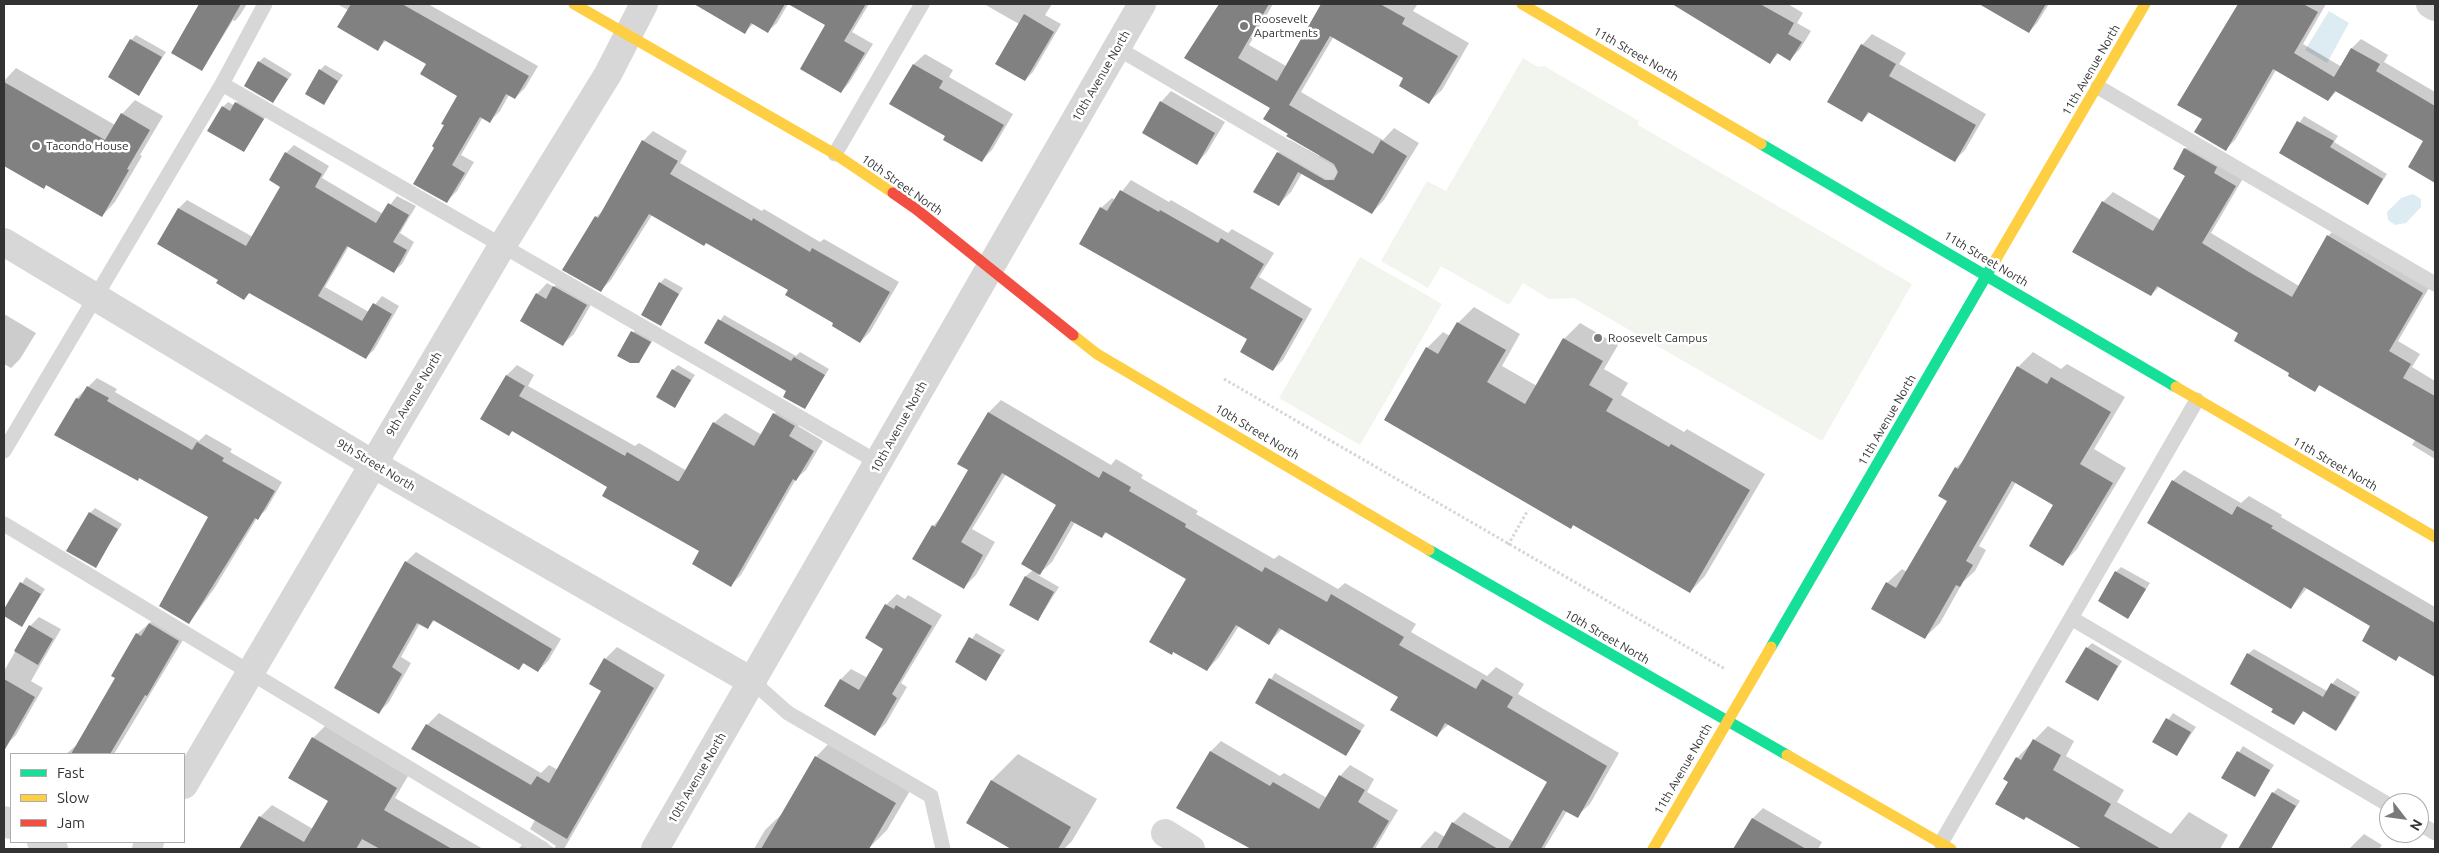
<!DOCTYPE html>
<html>
<head>
<meta charset="utf-8">
<style>
  body { margin:0 }
  #map { position:relative; width:2439px; height:853px; overflow:hidden; background:#fff; font-family:Ubuntu,sans-serif }
  canvas { display:block }
  .frame { position:absolute; inset:0; border:5px solid #333; pointer-events:none }
  .legend { position:absolute; left:10px; top:753px; width:175px; height:90px; box-sizing:border-box; background:#fff; border:1px solid #adadad; margin:0; padding:6px 9px; list-style:none; font-size:15px; color:#333 }
  .legend li { display:flex; align-items:center; gap:10px; height:25px }
  .legend b { width:25px; border:1px solid #adadad }
  .north { position:absolute; left:2379px; top:793px; width:50px; height:50px; box-sizing:border-box; background:#fff; border:1px solid #adadad; border-radius:50%; rotate:120deg; font-size:14px; font-weight:700; line-height:20px; text-align:center; color:#333 }
  .north::after { content:''; display:block; margin:auto; width:18px; height:22px; background:#7a7a7a; clip-path:polygon(50% 0,100% 100%,50% 72%,0 100%) }
</style>
</head>
<body>
<div id="map">
<canvas width="2439" height="853"></canvas>
<div class="frame"></div>
<ul class="legend">
<li><b style="height:6px;background:#16e098"></b>Fast</li>
<li><b style="height:6px;background:#ffcf43"></b>Slow</li>
<li><b style="height:6px;background:#f24e42"></b>Jam</li>
</ul>
<div class="north">N</div>
</div>
<script>
const c = document.querySelector('canvas').getContext('2d');
c.lineJoin = 'round';
function fill(path, color) {
  c.fillStyle = color;
  c.fill(path, 'evenodd');
}
function shape(rows) {
  const path = new Path2D();
  for (const r of rows) {
    path.moveTo(r[0], r[1]);
    for (let i = 2; i < r.length; i += 2) path.lineTo(r[i], r[i + 1]);
  }
  return path;
}
function trace(path, color, width, dash) {
  c.strokeStyle = color;
  c.lineWidth = width;
  c.lineCap = dash ? 'butt' : 'round';
  c.setLineDash(dash || []);
  c.stroke(path);
}
function write(font, color, halo, rows, align = 'center') {
  c.font = font + ' Ubuntu,sans-serif';
  c.lineWidth = 5;
  c.setLineDash([]);
  c.textBaseline = 'middle';
  c.strokeStyle = halo;
  c.fillStyle = color;
  for (const [text, x, y, turn = 0] of rows) {
    c.save();
    c.translate(x, y);
    c.rotate((+turn || 0) * Math.PI / 180);
    c.textAlign = isNaN(turn) ? turn : align;
    if (halo) c.strokeText(text, 0, 0);
    c.fillText(text, 0, 0);
    c.restore();
  }
}
const green = shape([
  [1523,58,1538,67,1544,66,1639,121,1638,125,1912,284,1822,441,1574,298,1549,299,1523,283,1509,305,1441,266,1428,288,1381,261,1427,181,1446,191],
  [1360,257,1442,304,1360,445,1279,398]
]);
const water = shape([
  [2329,11,2349,23,2327,63,2305,50],
  [2413,194,2421,199,2421,207,2406,223,2395,225,2388,220,2387,212,2401,198]
]);
const shadow = shape([
  [202,4,247,4,240,15,235,21,233,20,202,70,199,6],
  [337,4,428,4,538,66,525,88,515,98,509,95,500,111,490,121,483,117,461,155,474,162,457,191,447,201,436,148,459,96,428,64,387,40,377,49,348,10],
  [702,4,788,4,777,23,768,31,754,23,745,32,701,6],
  [790,4,869,4,852,32,873,44,849,83,841,92,827,25],
  [984,4,1052,4,1045,15,1061,24,1033,72,1025,80,1019,24],
  [1220,4,1273,4,1249,45,1286,66,1323,4,1415,4,1417,5,1413,11,1469,43,1442,90,1429,102,1405,77,1334,36,1301,92,1383,140,1394,128,1419,143,1384,200,1372,213,1302,173,1291,192,1278,205,1278,153,1290,140,1319,156,1320,155,1271,108,1205,29],
  [1675,4,1788,4,1803,13,1797,23,1811,31,1800,49,1790,59,1779,53,1770,62],
  [2008,4,2049,4,2037,23,2029,32,2001,15],
  [2239,4,2326,4,2303,44,2342,67,2352,48,2361,39,2388,55,2384,62,2435,92,2435,181,2409,166,2424,141,2337,91,2328,100,2276,70,2235,140,2226,149,2203,118,2202,69],
  [1872,34,1906,53,1899,64,1986,114,1965,150,1954,161,1870,112,1862,121,1862,45],
  [136,35,166,52,139,94,131,40],
  [925,54,953,70,949,77,1013,114,992,150,981,161,946,136,914,64],
  [264,57,292,74,273,101,259,62],
  [325,65,343,75,324,103,320,70],
  [16,68,115,125,122,114,135,100,163,116,140,155,142,156,115,202,102,216,47,184,44,187,4,164,4,81],
  [1171,91,1225,122,1207,152,1197,163,1161,102],
  [241,98,268,113,243,151,223,107,228,102,234,105],
  [2304,116,2338,136,2334,142,2387,174,2368,203,2280,153],
  [653,131,687,151,680,163,762,211,764,209,820,242,824,239,899,282,870,332,860,342,789,290,707,242,652,215,611,280,601,290,596,217,603,211,643,141],
  [2195,139,2245,175,2211,233,2299,286,2328,236,2338,226,2432,283,2398,341,2420,354,2412,367,2435,381,2435,459,2412,445,2416,439,2321,384,2315,390,2240,333,2160,286,2151,295,2103,202,2113,192,2161,220,2187,176,2185,149],
  [294,145,329,166,322,178,383,214,397,196,416,206,400,233,414,242,402,264,393,272,349,246,325,287,369,312,382,296,399,306,374,350,365,358,250,292,244,298,220,280,158,244,179,208,187,200,253,237,282,186,286,153],
  [1131,180,1169,202,1171,200,1228,233,1232,229,1274,253,1259,277,1312,309,1283,360,1273,370,1249,338,1101,208,1112,198,1115,200],
  [565,276,597,294,574,334,563,344,537,294,547,283,554,287],
  [665,278,683,288,660,325,660,283],
  [1474,307,1520,334,1502,366,1537,386,1564,339,1580,323,1618,345,1604,369,1628,383,1621,395,1684,432,1687,429,1765,474,1705,576,1690,592,1574,524,1571,528,1386,420,1427,348,1443,332,1450,336,1458,323],
  [4,314,36,333,20,359,11,368,4,364],
  [724,315,796,356,800,352,829,369,804,408,788,390,706,343],
  [637,327,655,337,639,362,619,355],
  [2033,352,2061,369,2067,364,2125,397,2094,449,2126,468,2077,549,2063,564,2055,505,2016,482,1979,546,1986,550,1975,571,1963,582,1940,623,1925,637,1887,583,1902,569,1907,572,1948,501,1956,468,1965,459,2018,367],
  [517,365,534,375,528,386,635,446,639,443,687,471,714,423,725,413,762,435,774,414,784,404,804,415,798,426,823,441,806,470,796,479,741,575,731,585,701,551,609,487,513,430,509,434,481,419,507,375],
  [678,365,695,375,674,407,673,370],
  [97,378,117,389,115,392,199,441,206,434,232,449,230,452,282,482,266,510,257,518,214,589,189,623,210,517,140,477,56,435,77,398],
  [1001,400,1111,465,1116,459,1143,475,1141,478,1198,511,1196,514,1274,559,1279,555,1338,589,1345,583,1416,624,1411,632,1487,676,1496,667,1524,684,1518,694,1619,753,1590,804,1577,816,1567,811,1544,849,1517,849,1513,847,1512,849,1419,849,1435,831,1445,837,1453,823,1464,812,1514,842,1549,781,1449,724,1437,735,1399,697,1282,629,1269,643,1239,626,1219,657,1207,670,1187,578,1107,532,1102,537,1075,522,1052,562,1038,575,1059,587,1038,620,1010,604,1026,576,1033,570,1058,504,1006,474,972,529,995,542,976,575,964,587,933,526,944,514,970,470,989,412],
  [2184,470,2241,503,2249,496,2282,515,2281,517,2435,607,2435,675,2400,655,2396,659,2372,626,2307,588,2291,608,2173,481],
  [95,508,122,524,95,567,90,513],
  [416,552,561,639,548,661,538,671,524,663,519,669,435,620,428,627,420,623,401,657,411,663,389,702,379,712,406,562],
  [2121,567,2150,583,2128,617,2116,572],
  [26,577,45,589,22,625,4,614,4,612],
  [897,594,905,599,908,595,942,615,901,683,907,687,886,723,875,734,826,705,841,679,851,669,868,678,885,648,886,605],
  [161,613,189,630,114,754,66,754,79,743,117,677,137,634],
  [39,617,61,629,31,681,43,688,16,735,6,745,4,743,4,671,30,626],
  [976,633,1005,650,986,679,957,662],
  [2092,643,2122,661,2098,699,2087,648],
  [617,647,665,675,564,849,518,849,532,835,554,848,556,846,530,829,535,820,427,725,439,713,541,773,549,765,558,770,603,691,605,659],
  [2254,649,2327,691,2337,678,2360,692,2341,724,2336,729,2304,711,2294,724,2274,709,2248,654],
  [1275,673,1365,725,1346,754,1257,702],
  [2173,713,2196,727,2177,755,2154,741],
  [325,726,408,776,395,798,483,849,241,849,260,817,272,805,313,829,330,800,313,738],
  [2048,726,2074,741,2066,756,2124,790,2117,802,2171,834,2189,812,2228,835,2220,849,2091,849,2081,843,2009,781,2017,758],
  [835,737,914,784,887,830,868,849,828,826,819,843,830,849,754,849,765,830,785,811,816,757],
  [1221,741,1280,776,1284,773,1327,798,1340,776,1350,765,1374,779,1367,792,1398,810,1375,849,1253,849,1178,808,1211,751],
  [2243,746,2274,765,2254,795,2223,777],
  [1018,754,1097,799,1072,841,1064,849,1013,849,967,823,992,780],
  [2278,788,2300,801,2277,837,2273,793],
  [1763,808,1822,842,1818,849,1742,849,1737,846,1753,818],
  [2364,834,2382,845,2379,849,2349,849]
]);
const building = shape([
  [199,4,241,4,202,71,171,53],
  [351,4,402,4,529,76,515,99,506,94,490,123,480,117,452,165,465,173,447,203,413,184,434,148,432,146,444,125,441,124,457,96,420,74,426,64,384,40,378,51,337,27],
  [694,4,785,4,768,33,751,23,745,34],
  [788,4,866,4,844,41,865,53,841,93,800,69,825,25],
  [1219,4,1269,4,1238,58,1277,81,1321,4,1380,4,1405,18,1402,24,1458,56,1429,104,1399,86,1403,78,1330,36,1289,105,1373,154,1381,140,1407,156,1372,214,1298,172,1279,206,1253,192,1277,152,1325,180,1334,180,1338,172,1334,164,1286,136,1288,134,1263,119,1270,108,1184,58],
  [1672,4,1760,4,1794,23,1788,34,1802,42,1790,61,1777,53,1770,64],
  [1979,4,2046,4,2029,33],
  [2238,4,2303,4,2318,12,2294,53,2334,77,2351,48,2380,64,2376,71,2435,106,2435,183,2408,167,2423,141,2335,91,2328,101,2273,69,2226,151,2194,132,2202,119,2177,105],
  [1024,14,1054,32,1025,81,995,64],
  [130,39,162,57,139,96,108,77],
  [1861,44,1896,64,1889,76,1976,125,1955,162,1868,112,1862,122,1827,102],
  [258,61,288,79,273,103,244,86],
  [913,64,943,81,939,88,1004,125,982,162,943,140,945,136,889,104],
  [319,69,338,81,324,105,305,94],
  [4,82,105,140,121,113,150,130,127,169,129,170,102,217,46,185,44,189,4,166],
  [1160,101,1215,133,1197,165,1142,133],
  [235,102,264,119,244,152,207,131,222,106,230,111],
  [2297,121,2334,141,2330,147,2383,179,2368,205,2279,153],
  [642,140,678,161,670,174,752,221,753,218,810,252,812,248,890,292,860,343,832,326,833,323,785,295,788,290,706,243,704,246,649,214,601,292,562,270,595,216,598,218],
  [2184,148,2217,167,2214,173,2236,186,2202,243,2249,272,2292,297,2327,235,2423,293,2389,351,2411,364,2403,378,2435,396,2435,452,2319,385,2315,392,2288,376,2289,373,2234,341,2238,333,2167,292,2157,286,2151,296,2072,252,2102,201,2153,231,2185,176,2173,169],
  [285,152,322,174,315,187,376,223,388,203,409,215,393,242,407,250,394,273,347,246,318,296,362,321,373,303,392,314,366,359,249,293,244,300,216,283,218,280,157,244,178,208,246,246,280,187,269,180],
  [1120,190,1159,212,1160,210,1218,243,1221,238,1264,264,1250,288,1303,319,1273,371,1240,352,1247,339,1079,244,1100,207,1107,211],
  [659,282,679,294,661,326,641,315],
  [553,286,587,305,563,346,520,321,536,293,546,299],
  [718,319,791,361,794,357,825,375,805,409,783,397,786,391,704,343],
  [1457,322,1506,350,1487,382,1525,404,1563,338,1603,361,1589,385,1613,399,1606,411,1669,447,1671,444,1750,490,1690,593,1573,525,1571,529,1384,420,1426,347,1438,354],
  [631,331,651,342,639,363,630,363,617,356],
  [2017,366,2047,384,2051,377,2111,412,2080,464,2113,483,2063,566,2029,546,2053,505,2012,481,1966,561,1973,565,1960,587,1956,585,1925,639,1871,609,1886,582,1896,588,1947,501,1938,496,1955,467,1958,469],
  [672,369,691,380,675,408,656,397],
  [506,375,525,386,519,396,625,456,627,452,677,481,679,481,713,422,754,446,773,413,795,426,789,436,814,451,796,481,793,479,731,587,692,564,699,551,602,496,607,487,512,431,509,436,480,419],
  [87,386,109,398,107,401,192,450,197,442,224,458,222,461,275,491,258,520,255,518,189,624,159,606,208,517,139,478,138,481,54,435,76,398,79,399],
  [988,412,1099,478,1103,471,1131,487,1129,491,1186,524,1185,527,1262,572,1265,567,1327,602,1331,594,1404,637,1399,645,1476,689,1482,679,1513,697,1507,707,1607,766,1578,818,1563,810,1541,849,1508,849,1547,782,1445,723,1437,737,1390,710,1398,697,1279,628,1269,645,1236,625,1207,671,1173,652,1172,655,1149,642,1186,579,1105,532,1102,538,1071,521,1040,575,1021,564,1056,505,1002,473,961,542,983,555,964,589,912,559,932,525,935,527,968,470,957,464],
  [2172,480,2232,515,2237,506,2273,526,2271,528,2435,623,2435,677,2399,656,2396,661,2362,641,2370,626,2304,587,2291,609,2147,523],
  [89,512,118,529,96,568,66,551],
  [405,561,552,649,538,672,523,663,519,670,433,620,428,629,417,623,392,667,402,674,379,714,334,688],
  [2115,571,2146,589,2128,619,2098,601],
  [1025,576,1054,592,1038,621,1009,605],
  [20,582,41,594,22,627,4,616,4,609],
  [885,604,894,609,896,605,932,626,892,694,897,698,875,736,824,706,840,679,859,690,883,649,865,638],
  [149,623,179,641,147,696,145,695,110,754,71,754,115,678,111,676,136,633,141,636],
  [29,625,53,639,38,665,14,651],
  [969,637,1001,655,986,681,955,662],
  [2086,647,2118,666,2098,701,2065,682],
  [2247,653,2323,697,2331,683,2356,697,2336,731,2303,711,2294,725,2271,712,2273,709,2230,684],
  [604,658,654,688,567,839,411,749,426,724,531,785,537,776,549,783,601,691,589,684],
  [1269,678,1361,731,1346,756,1255,703],
  [4,679,35,697,4,751],
  [2166,718,2191,732,2177,756,2152,742],
  [312,737,397,788,384,810,452,849,380,849,362,839,356,849,239,849,259,816,304,842,328,801,288,778],
  [2033,739,2061,755,2053,770,2111,804,2104,816,2161,849,2082,849,2026,817,2024,820,1995,804,2008,782,2003,779,2016,757,2021,760],
  [1210,751,1270,786,1273,782,1319,809,1339,775,1365,790,1358,802,1389,821,1372,849,1251,849,1176,808],
  [2237,751,2270,770,2255,797,2221,778],
  [815,756,896,803,869,849,761,849],
  [991,780,1071,827,1058,849,1011,849,966,823],
  [2272,792,2296,806,2271,849,2238,849],
  [1752,818,1806,849,1733,849],
  [1452,822,1498,849,1437,849]
]);
const path = shape([
  [1224,379,1725,669],
  [1508,545,1528,510]
]);
const lane = shape([
  [1117,48,1329,172],
  [222,84,879,463],
  [2098,87,2435,284],
  [835,154,922,4],
  [4,451,222,84,265,4],
  [4,524,543,849],
  [2071,618,2389,805],
  [753,682,788,713,931,796,943,849],
  [2419,823,2435,833],
  [1941,843,2197,400]
]);
const street = shape([
  [2430,4,2435,7],
  [4,242,373,464,753,682],
  [184,785,502,246,608,74,644,4],
  [4,820,11,825],
  [1165,833,1191,849],
  [41,842,54,849],
  [146,849,150,842],
  [655,849,1142,4]
]);
const fast = shape([
  [1761,144,2176,387],
  [1429,550,1787,755],
  [1771,647,1996,259]
]);
const slow = shape([
  [574,4,835,154,893,193],
  [1522,4,1761,144],
  [1996,259,2145,4],
  [1073,335,1097,354,1429,550],
  [2176,387,2435,537],
  [1787,755,1951,849],
  [1653,849,1771,647]
]);
const jam = shape([
  [893,193,916,209,1073,335]
]);
const markers = [
  [1244,26,5,"#7a7a7a"],
  [36,146,5,"#7a7a7a"],
  [1598,338,5,"#7a7a7a"]
];
const poiNames = [
  ["Roosevelt",1254,19],
  ["Apartments",1254,33],
  ["Tacondo House",46,146],
  ["Roosevelt Campus",1608,338]
];
const streetNames = [
  ["11th Street North",1636,54,30],
  ["11th Avenue North",2091,70,-60],
  ["10th Avenue North",1101,76,-60],
  ["10th Street North",902,185,35],
  ["11th Street North",1986,259,31],
  ["9th Avenue North",414,394,-59],
  ["11th Avenue North",1887,420,-60],
  ["10th Avenue North",899,427,-61],
  ["10th Street North",1257,432,31],
  ["11th Street North",2335,464,30],
  ["9th Street North",376,465,31],
  ["10th Street North",1607,637,30],
  ["11th Avenue North",1683,769,-60],
  ["10th Avenue North",697,778,-60]
];
fill(green, '#f1f5ed');
fill(water, '#ddebf3');
fill(shadow, '#0003');
fill(building, '#818181');
trace(path, '#d6d6d6', 3, [2.5, 2.5]);
trace(lane, '#d7d7d7', 15);
trace(street, '#d7d7d7', 28);
trace(fast, '#16e098', 11);
trace(slow, '#ffcf43', 11);
trace(jam, '#f24e42', 11);
for (const [x, y, r, color] of markers) {
  const dot = new Path2D();
  dot.arc(x, y, r, 0, 2 * Math.PI);
  c.fillStyle = color;
  c.fill(dot);
  trace(dot, '#fff', 2);
}
write('12px', '#333', '#fff', poiNames, 'left');
write('12px', '#333', '#fff', streetNames);
</script>
</body>
</html>
